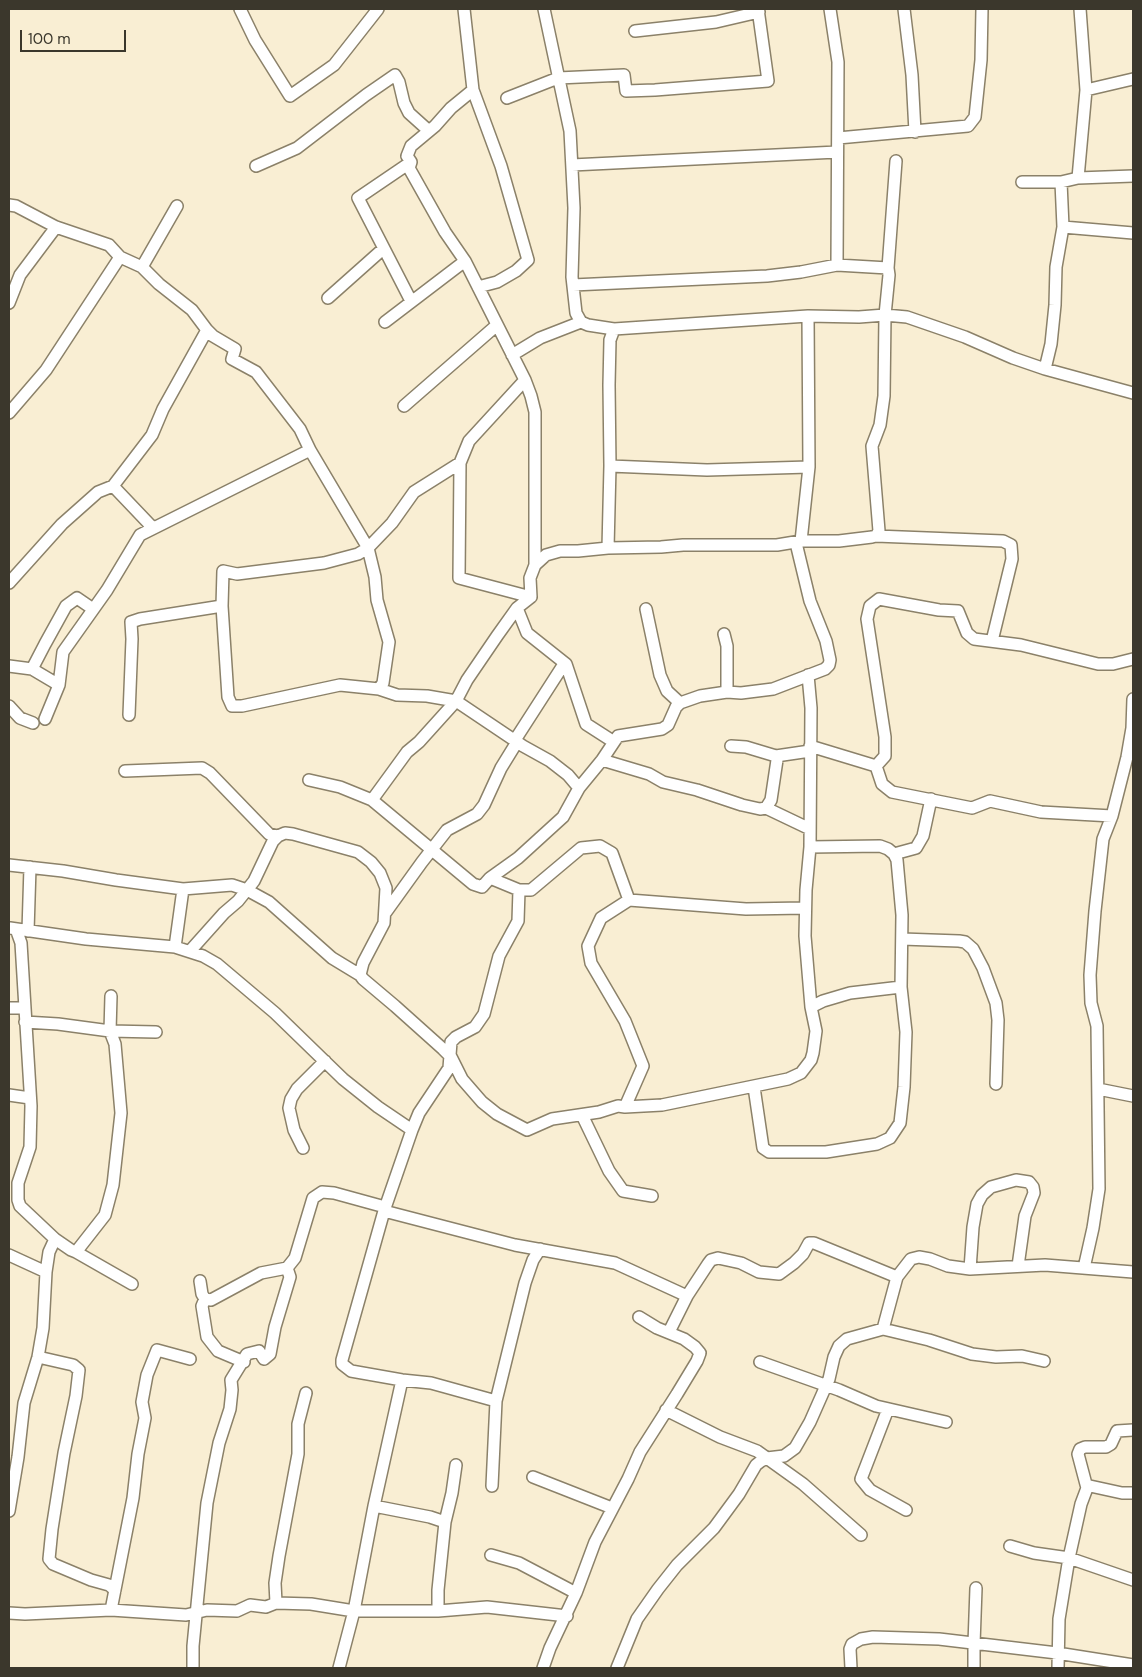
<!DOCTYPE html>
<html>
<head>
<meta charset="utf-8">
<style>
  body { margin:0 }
  #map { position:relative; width:1142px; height:1677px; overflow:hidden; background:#f9eed3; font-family:"DM Sans",sans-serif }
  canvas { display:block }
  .frame { position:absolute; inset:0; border:10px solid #3b372c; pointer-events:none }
  .scale { position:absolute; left:20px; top:30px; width:106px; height:22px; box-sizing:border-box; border:2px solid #3b372c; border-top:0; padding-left:6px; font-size:15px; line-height:18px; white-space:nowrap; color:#3b372c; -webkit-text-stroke:4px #f9eed3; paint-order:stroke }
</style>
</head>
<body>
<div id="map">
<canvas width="1142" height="1677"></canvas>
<div class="frame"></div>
<div class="scale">100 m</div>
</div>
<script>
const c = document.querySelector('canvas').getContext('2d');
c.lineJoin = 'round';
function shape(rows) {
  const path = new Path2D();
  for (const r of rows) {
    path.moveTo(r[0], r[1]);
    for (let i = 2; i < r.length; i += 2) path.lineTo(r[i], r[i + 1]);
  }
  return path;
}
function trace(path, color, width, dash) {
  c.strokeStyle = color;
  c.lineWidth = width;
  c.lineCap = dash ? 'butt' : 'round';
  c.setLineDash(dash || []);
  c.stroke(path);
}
const minor = shape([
  [240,9,255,40,290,96,334,65,378,9],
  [464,9,473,90,501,166,528,260,516,271,497,282,478,287],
  [544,9,570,131,574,208,572,277,576,313,581,322,588,325,614,329],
  [830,9,838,62,837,265],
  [904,9,912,75,915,132],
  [635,31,716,22,759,12],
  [473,90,451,108,435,126,411,146,407,156,411,162,409,168,445,232,465,261,525,380,531,396,535,412,535,565],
  [1086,90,1133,79],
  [507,98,558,78,624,75,626,91,655,90,768,81,758,9],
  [838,138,968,126,975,117,981,60,982,9],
  [411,162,358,198,411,301],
  [572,165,837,152],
  [256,166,297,148,366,95,395,75,399,82,404,103,409,113,429,131],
  [1078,178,1086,90,1080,9],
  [1022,182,1061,182,1078,178,1133,176],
  [9,205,16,206,56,227,109,245,120,257,142,267,177,206],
  [1063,227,1133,233],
  [888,268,896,161],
  [573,285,767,276,801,272,837,265,888,268,889,275,885,315,884,396,880,425,872,446,879,531,876,536,872,537,839,541,801,541],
  [328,298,383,249],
  [9,303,20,275,56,227],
  [385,322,465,261],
  [512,355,540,338,581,322],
  [1045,369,1051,344,1055,305,1056,267,1063,227,1061,182],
  [525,380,469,441,460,463,459,578,531,597],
  [404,406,497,325],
  [9,413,46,370,120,257],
  [310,450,368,548,392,523,414,492,460,463],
  [610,466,707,470,809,467],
  [113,486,153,528],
  [876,536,1003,541,1011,545,1012,559,992,641],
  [608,548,610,466,609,385,610,340,614,329,808,316,859,317,885,315,907,317,965,337,1013,358,1045,369,1133,393],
  [9,583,62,524,98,492,113,486,152,435,163,409,207,330,192,310,159,284,142,267],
  [517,608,527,633,566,664,586,724,614,742],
  [646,609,660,675,667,691,680,703],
  [724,634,727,646,727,692],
  [9,666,32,669,59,685],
  [32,669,45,644,66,606,77,598,93,609],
  [808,675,811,708,810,847,806,890,805,936,811,1007],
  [379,689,340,685,242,706,232,706,228,697,222,606,223,571,237,574,324,563,358,554,368,548,375,577,377,600,389,642,383,683,379,689,397,695,427,696,456,701,523,746,550,761,568,775,579,788,563,817,518,858,490,878,519,890,518,921,499,956,484,1014,475,1027,456,1037,451,1042,449,1068,419,1113,412,1130,384,1211,342,1360,342,1364,351,1371,402,1380,431,1383,496,1401],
  [9,706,20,718,33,723],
  [129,715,132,639,131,622,140,619,222,606],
  [45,719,59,685,63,652,107,590,140,535,310,450,300,429,256,372,232,359,235,349,213,336,207,330],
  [731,746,746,747,776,756,777,760,771,800,766,808],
  [810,746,876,766,885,756,885,737,867,619,870,606,879,599,939,610,958,611,967,633,974,639,1021,645,1098,664,1113,664,1133,659],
  [776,756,810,751],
  [602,760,649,774,663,782,697,790,742,805,760,809,766,808,810,829],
  [876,766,882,784,892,792,972,808,990,801,1041,812,1112,816],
  [125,771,202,768,210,773,269,834,278,836],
  [309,780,340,787,372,800,473,884,482,887,490,878],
  [579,788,602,760,618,736,662,729,668,725,676,707,680,703,700,696,727,692,741,693,773,689,825,669,829,665,830,660,826,641,810,601,796,543],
  [372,800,407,752,419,742,456,701,467,680,497,636,517,608,531,597,530,578,535,565,546,555,560,551,578,551,608,548,661,547,683,545,777,545,801,541,809,467,808,316],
  [894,854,916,848,923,836,931,799],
  [9,865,63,871,116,880,183,889,232,885,247,890,269,902,332,958,360,975],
  [519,890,531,890,581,848,600,846,612,853,629,900],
  [386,912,422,862,447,830,477,814,484,805,501,768,517,742,515,740,562,667,566,664],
  [10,928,86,939,175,947,203,956,217,964,275,1013,343,1079,378,1107,412,1130],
  [28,931,30,867],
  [902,939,959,941,965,942,973,949,983,968,996,1003,998,1020,996,1084],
  [175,947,183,889],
  [190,951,224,913,238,901,254,881,273,841,278,836,285,833,293,834,358,852,371,862,380,873,386,888,384,923,363,963,360,975,363,979,395,1006,443,1049,451,1057,462,1079,482,1102,497,1114,527,1130,552,1119,599,1112,618,1106,625,1107,662,1105,788,1079,801,1073,811,1060,813,1053,816,1031,811,1007,823,1001,850,993,901,987],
  [111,996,110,1031,156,1032],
  [9,1008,24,1008],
  [25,1022,58,1024,110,1031,115,1044,121,1113,113,1185,105,1215,76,1252,71,1250,55,1239],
  [754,1087,763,1148,769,1152,826,1152,877,1144,890,1138,900,1123,904,1087,906,1032,901,987,902,915,897,860,894,854,888,849,880,846,810,847],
  [1098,1089,1133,1096],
  [9,1095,30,1098],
  [625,1107,643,1066,625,1021,591,963,588,946,601,918,629,900,746,909,805,908],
  [582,1115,609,1171,623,1191,652,1196],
  [303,1148,294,1130,289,1108,291,1099,297,1089,325,1061],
  [384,1211,515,1245,615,1263,687,1296],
  [76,1252,132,1284],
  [9,1255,46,1272],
  [1084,1268,1093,1228,1099,1189,1097,1026,1091,1003,1090,975,1095,911,1103,839,1112,816,1127,757,1132,728,1133,699],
  [970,1269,973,1227,977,1204,982,1195,991,1187,1016,1180,1029,1182,1033,1187,1034,1193,1025,1216,1018,1266],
  [200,1281,202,1294,205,1299,211,1300,261,1273,287,1268],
  [205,1299,202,1306,207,1337,218,1351,244,1362],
  [883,1329,929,1340,972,1354,996,1357,1022,1356,1044,1361],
  [669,1332,687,1296,708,1264,711,1260,718,1258,741,1263,759,1272,779,1274,794,1263,803,1254,809,1243,814,1243,897,1277],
  [38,1357,73,1365,79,1370,76,1396,64,1453,52,1529,49,1559,53,1564,91,1580,109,1585,115,1590],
  [760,1362,839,1390,876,1406,946,1422],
  [888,1409,861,1479,870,1490,906,1510],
  [666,1410,720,1437,757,1451,803,1484,861,1535],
  [533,1477,612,1508],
  [492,1486,496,1401,525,1283,533,1260,540,1249],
  [1087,1488,1078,1454,1080,1449,1085,1447,1106,1447,1111,1444,1117,1431,1133,1430],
  [374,1506,430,1517,445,1522,438,1590,438,1611],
  [9,1511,18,1457,24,1403,38,1357,43,1328,46,1272,49,1252,55,1239,20,1206,18,1200,18,1183,30,1147,31,1106,21,943,16,929],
  [445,1522,452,1493,456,1465],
  [1010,1546,1034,1553,1069,1558,1133,1580],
  [491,1555,519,1563,576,1593],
  [276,1603,275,1583,279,1556,298,1454,298,1424,306,1393],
  [111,1610,133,1498,138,1454,145,1418,142,1402,147,1375,157,1350,190,1359],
  [9,1613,25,1614,111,1610,186,1615,207,1610,237,1611,250,1605,266,1607,276,1603,311,1604,354,1611,438,1611,487,1607,567,1616],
  [193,1668,193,1646,207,1503,219,1443,230,1409,232,1390,231,1380,247,1354,259,1351,264,1359,270,1354,275,1327,290,1277,287,1268,295,1258,313,1198,322,1192,334,1193,385,1207],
  [339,1668,354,1611,374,1506,402,1380],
  [543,1668,550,1648,576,1593,595,1542,628,1479,640,1452,677,1394,697,1361,700,1353,695,1347,684,1339,657,1328,639,1317],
  [617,1668,637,1619,658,1589,677,1565,714,1528,739,1494,756,1465,761,1461,767,1458,784,1456,795,1448,810,1422,829,1379,834,1357,839,1346,847,1339,883,1329,897,1277,911,1259,919,1257,930,1259,948,1266,970,1269,1045,1265,1133,1272],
  [851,1668,850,1649,852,1644,861,1639,873,1637,939,1639,1057,1653,1133,1665],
  [974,1668,974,1644,976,1588],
  [1058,1668,1059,1619,1069,1558,1081,1504,1087,1488,1090,1486,1122,1493,1133,1493]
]);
trace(minor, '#8b8169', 14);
trace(minor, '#fff', 11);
</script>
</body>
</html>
